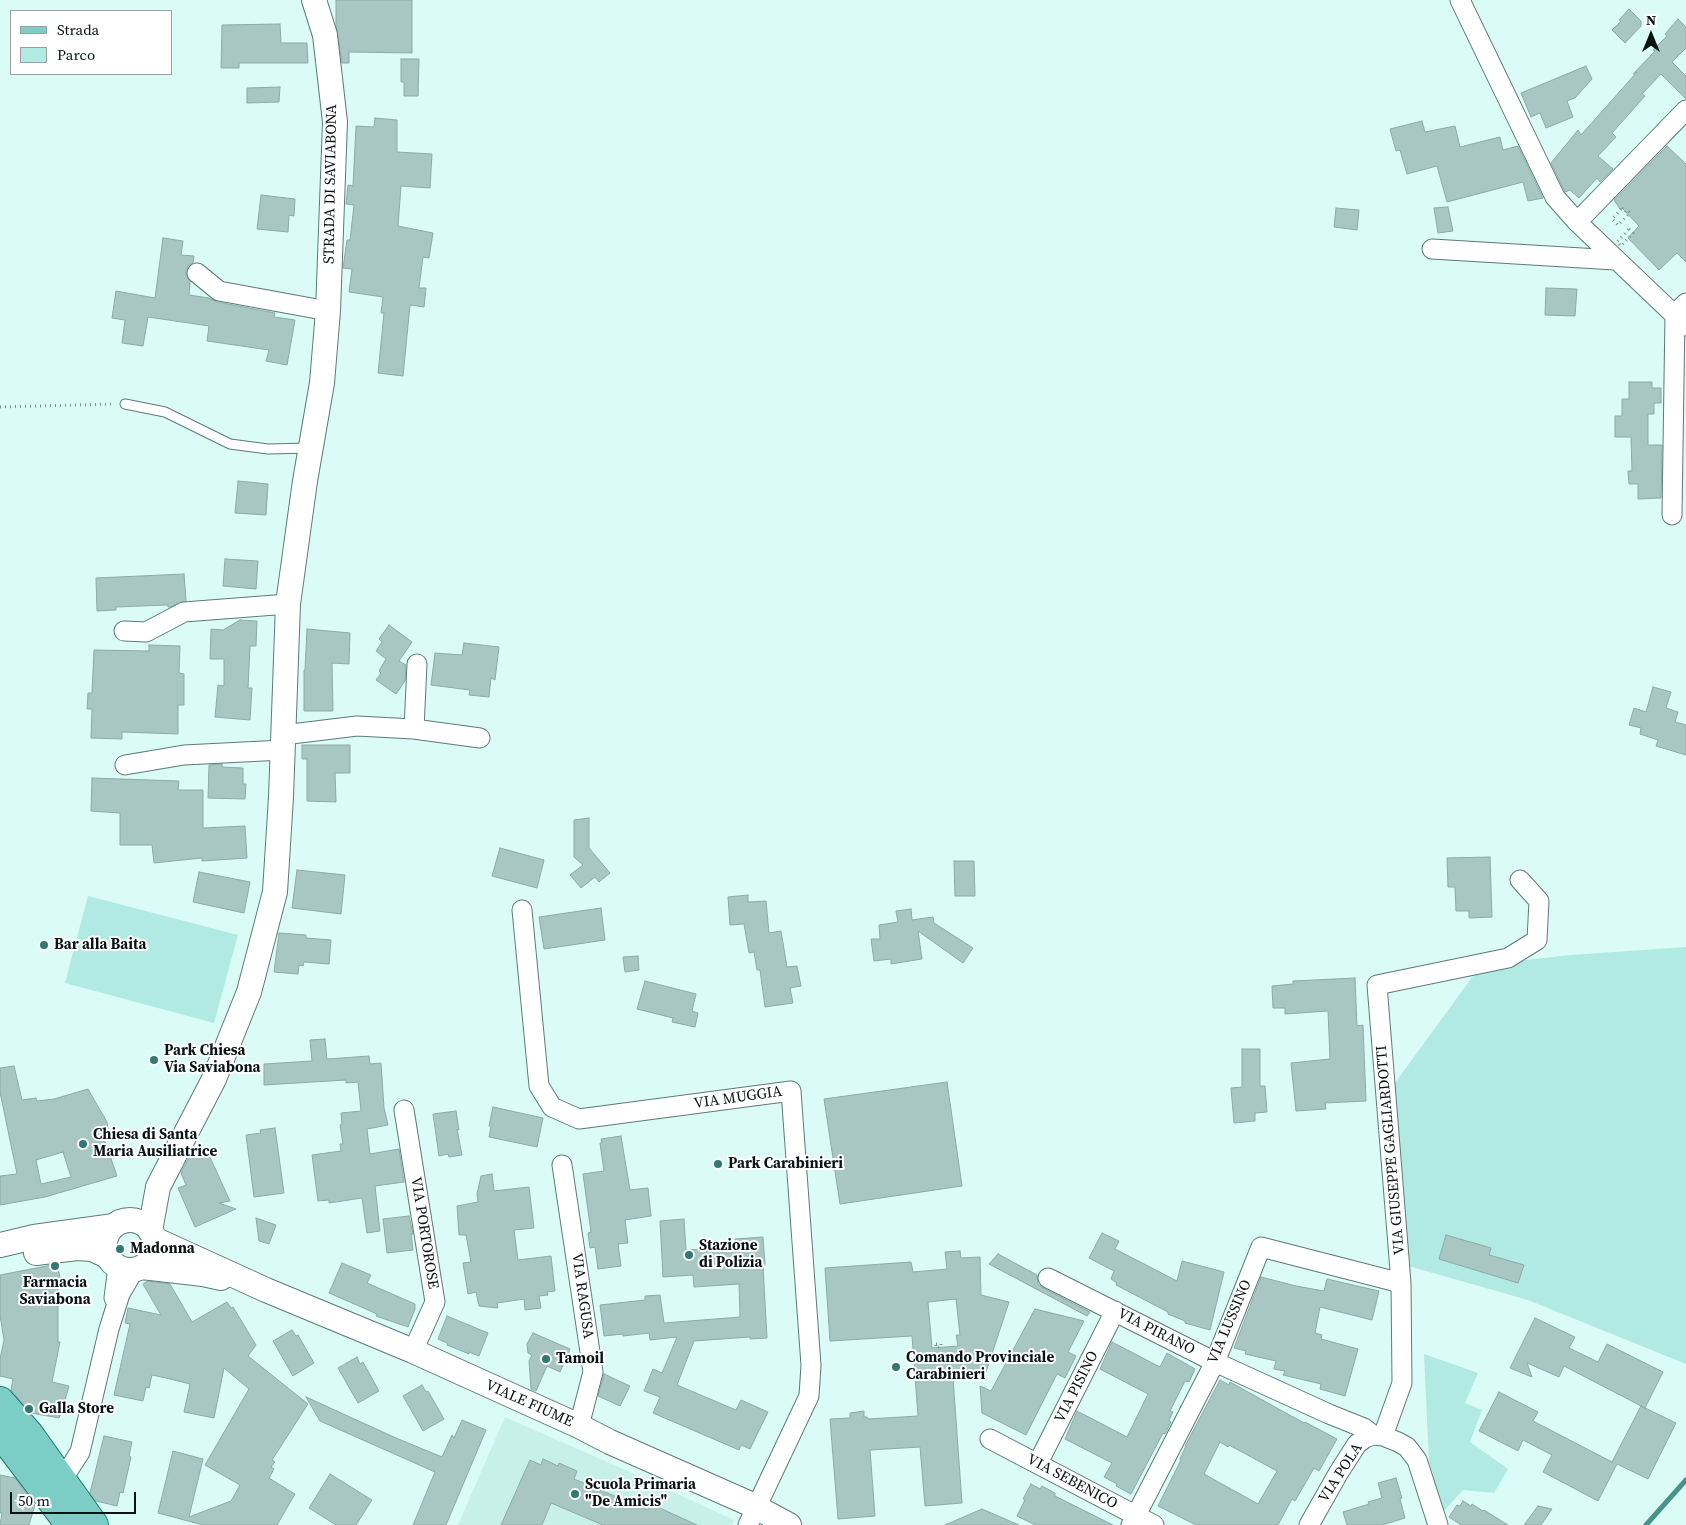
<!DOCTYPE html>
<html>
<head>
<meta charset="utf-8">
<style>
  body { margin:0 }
  #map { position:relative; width:1686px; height:1525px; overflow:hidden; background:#dbfbf7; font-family:"Source Serif 4",serif }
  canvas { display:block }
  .legend { position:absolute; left:10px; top:10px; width:162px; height:65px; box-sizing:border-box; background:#fff; border:1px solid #9ca1a0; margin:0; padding:6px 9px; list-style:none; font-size:15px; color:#081312 }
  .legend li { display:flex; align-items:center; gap:10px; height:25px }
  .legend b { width:25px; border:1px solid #9ca1a0 }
  .north { position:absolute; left:1626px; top:10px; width:50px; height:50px; -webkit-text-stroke:4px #fff; paint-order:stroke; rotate:0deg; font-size:14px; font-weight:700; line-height:20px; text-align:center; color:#081312 }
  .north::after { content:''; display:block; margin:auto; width:18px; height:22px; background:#081312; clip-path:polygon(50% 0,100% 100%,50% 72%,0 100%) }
  .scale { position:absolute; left:10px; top:1492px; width:126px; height:22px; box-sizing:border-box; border:2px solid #081312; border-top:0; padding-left:6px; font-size:15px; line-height:18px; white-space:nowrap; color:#081312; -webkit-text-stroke:4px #fff; paint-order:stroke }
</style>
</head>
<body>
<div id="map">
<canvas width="1686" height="1525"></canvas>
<ul class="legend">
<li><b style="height:6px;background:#7dcdc7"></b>Strada</li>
<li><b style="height:14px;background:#b0eae3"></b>Parco</li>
</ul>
<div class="north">N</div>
<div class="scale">50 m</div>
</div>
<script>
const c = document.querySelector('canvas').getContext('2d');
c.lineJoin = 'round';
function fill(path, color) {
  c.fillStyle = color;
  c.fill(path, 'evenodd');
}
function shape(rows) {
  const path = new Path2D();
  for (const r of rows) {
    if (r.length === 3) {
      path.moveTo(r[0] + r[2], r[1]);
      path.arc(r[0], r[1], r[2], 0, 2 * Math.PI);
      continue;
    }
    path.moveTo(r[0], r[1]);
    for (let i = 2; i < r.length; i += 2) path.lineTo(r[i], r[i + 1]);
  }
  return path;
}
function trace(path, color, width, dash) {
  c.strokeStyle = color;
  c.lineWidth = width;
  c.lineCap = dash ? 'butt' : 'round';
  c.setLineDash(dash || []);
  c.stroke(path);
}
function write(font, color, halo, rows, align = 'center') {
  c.font = font + ' "Source Serif 4",serif';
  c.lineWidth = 4;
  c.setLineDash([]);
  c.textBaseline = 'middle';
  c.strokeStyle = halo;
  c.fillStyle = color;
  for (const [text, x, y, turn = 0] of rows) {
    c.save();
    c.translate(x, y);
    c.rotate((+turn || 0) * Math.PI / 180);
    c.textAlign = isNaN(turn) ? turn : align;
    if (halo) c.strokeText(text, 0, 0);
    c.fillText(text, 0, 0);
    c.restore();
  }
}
const built = shape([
  [505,1417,623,1469,734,1520,732,1525,458,1525]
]);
const green = shape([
  [88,896,238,935,214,1023,65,983],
  [1686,947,1686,1364,1528,1300,1405,1265,1395,1083,1481,965,1570,955],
  [1424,1354,1478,1373,1465,1403,1482,1410,1470,1442,1508,1469,1494,1493,1463,1490,1443,1512,1429,1462]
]);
const stream = shape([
  [1646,1525,1686,1480]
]);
const building = shape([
  [336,0,412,0,412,53,349,52,349,63,342,63,336,25,336,0],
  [1629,9,1641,21,1641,26,1625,43,1612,30,1621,21,1619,20,1629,9],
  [1678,19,1686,27,1686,48,1672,62,1686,76,1686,99,1661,74,1642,94,1645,96,1612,133,1616,137,1598,156,1613,169,1600,182,1597,178,1579,198,1570,190,1565,192,1551,163,1578,130,1581,135,1637,72,1633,74,1655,51,1653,50,1667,36,1665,34,1678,19],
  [280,24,281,43,307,43,308,63,239,63,239,68,221,68,222,25,280,24],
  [401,59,419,59,418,96,404,96,404,82,401,82,401,59],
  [1586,66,1592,79,1575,98,1567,101,1573,117,1546,128,1540,113,1531,117,1521,93,1586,66],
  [280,87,279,102,247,103,247,88,280,87],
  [375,118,397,120,397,152,432,154,430,188,401,186,398,226,433,233,429,258,423,257,419,288,426,288,424,307,410,305,403,376,378,373,384,313,381,313,383,297,349,292,352,269,343,268,347,240,350,240,354,205,346,204,348,185,353,186,356,126,374,127,375,118],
  [1422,121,1425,132,1455,126,1460,147,1500,137,1503,150,1518,146,1543,198,1528,201,1523,182,1447,202,1437,166,1407,174,1400,150,1396,151,1390,129,1422,121],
  [1667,146,1686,164,1686,262,1677,253,1659,270,1628,238,1639,226,1622,208,1620,209,1614,200,1667,146],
  [261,195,295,199,294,216,289,215,288,232,257,229,261,195],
  [1448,207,1453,231,1438,233,1434,208,1448,207],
  [1336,208,1359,210,1357,230,1334,227,1336,208],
  [163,238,183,241,181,255,194,256,193,263,188,266,186,272,187,277,190,282,189,295,209,298,217,302,275,313,274,317,295,320,287,365,266,361,269,350,207,341,209,326,148,317,143,346,122,343,125,320,112,318,116,291,155,298,163,238],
  [1546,288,1577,289,1575,316,1545,315,1546,288],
  [1629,382,1652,382,1652,388,1661,388,1661,403,1654,403,1654,414,1648,414,1648,445,1662,445,1661,498,1638,499,1638,484,1629,484,1628,471,1632,471,1631,437,1615,437,1615,416,1622,416,1622,399,1629,399,1629,382],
  [238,481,268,484,266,515,235,513,238,481],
  [225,559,258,561,256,589,223,586,225,559],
  [184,574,186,601,170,607,168,607,168,605,116,607,116,610,97,611,96,578,184,574],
  [240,620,257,621,256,646,250,646,248,688,252,688,250,720,215,717,218,685,224,686,224,659,210,659,211,629,223,630,240,620],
  [389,625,412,642,399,661,406,665,405,681,396,694,376,680,381,673,379,671,386,659,376,651,382,642,379,639,389,625],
  [307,629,350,633,349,664,332,663,333,711,304,711,304,670,305,670,307,629],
  [464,643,499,647,495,680,491,678,489,697,469,695,470,690,431,685,435,653,462,655,464,643],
  [149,645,180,646,179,673,184,674,184,705,178,705,178,734,122,732,122,739,91,738,92,709,87,709,88,693,92,693,94,650,149,651,149,645],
  [1653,687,1671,692,1666,708,1678,712,1675,722,1686,725,1686,755,1656,746,1658,740,1640,734,1641,728,1629,725,1634,708,1646,712,1653,687],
  [302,745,350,745,350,773,335,773,336,802,307,801,307,759,302,759,302,745],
  [222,764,222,767,243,768,243,784,246,784,245,799,208,798,209,765,222,764],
  [92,778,179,781,178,790,203,790,203,828,245,826,247,858,202,861,202,858,154,863,152,845,120,845,120,813,91,811,92,778],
  [589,818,589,848,610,873,599,882,595,877,581,888,570,875,583,865,574,857,574,820,589,818],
  [500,848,544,860,537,888,492,876,500,848],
  [1490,857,1492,917,1469,918,1469,911,1456,911,1455,887,1448,887,1447,858,1490,857],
  [954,861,974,861,975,896,955,896,954,861],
  [297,870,345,875,341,914,292,908,297,870],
  [199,872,250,882,244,913,193,902,199,872],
  [748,895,748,902,766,901,769,933,781,931,787,967,797,966,801,986,790,988,793,1003,765,1007,760,970,757,970,754,952,749,953,744,924,730,925,728,897,748,895],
  [601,908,605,940,544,949,539,917,601,908],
  [911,909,912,920,933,917,934,923,973,948,963,963,918,931,922,959,891,964,891,959,874,961,871,939,880,939,879,925,898,922,896,911,911,909],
  [279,933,306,935,306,938,331,940,329,964,304,962,303,966,299,965,298,974,274,972,279,933],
  [638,956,639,970,625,972,623,957,638,956],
  [1355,978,1357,1026,1363,1025,1366,1101,1325,1103,1326,1109,1296,1111,1291,1063,1330,1059,1328,1011,1285,1014,1285,1008,1273,1008,1272,986,1293,984,1293,981,1355,978],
  [645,981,696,994,692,1011,698,1013,695,1027,672,1022,673,1018,637,1009,645,981],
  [325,1039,327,1059,369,1056,370,1064,381,1063,384,1108,388,1125,367,1129,370,1154,399,1149,404,1182,375,1186,380,1231,367,1233,362,1198,329,1203,329,1200,318,1201,312,1155,341,1151,340,1144,343,1144,340,1125,342,1124,341,1113,361,1111,358,1082,346,1083,346,1080,264,1085,264,1064,312,1061,310,1040,325,1039],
  [1242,1049,1260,1049,1260,1086,1265,1086,1267,1112,1255,1113,1255,1121,1234,1123,1231,1088,1242,1087,1242,1049],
  [14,1066,22,1100,36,1098,37,1101,54,1099,88,1089,107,1122,109,1135,103,1136,117,1176,45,1197,0,1205,0,1176,17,1174,0,1092,0,1068,14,1066],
  [63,1152,71,1177,41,1184,36,1160,63,1152],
  [947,1082,962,1186,840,1204,824,1099,947,1082],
  [493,1107,543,1118,537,1147,489,1137,491,1127,489,1126,493,1107],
  [456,1111,459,1130,457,1129,462,1155,449,1157,448,1154,439,1156,433,1114,456,1111],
  [275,1128,284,1193,254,1197,246,1135,261,1133,260,1130,275,1128],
  [621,1136,630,1190,648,1188,651,1216,625,1220,628,1243,618,1244,621,1266,598,1269,595,1247,590,1248,588,1233,591,1232,583,1174,604,1171,600,1143,602,1143,601,1139,621,1136],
  [201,1145,206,1157,209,1155,230,1201,219,1203,236,1209,195,1227,178,1188,186,1185,181,1173,193,1149,201,1145],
  [492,1174,494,1191,529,1187,534,1228,514,1230,518,1260,551,1256,555,1291,547,1292,548,1295,539,1296,541,1308,525,1310,524,1299,497,1303,498,1308,479,1306,476,1292,468,1294,463,1263,471,1262,466,1235,459,1235,457,1206,478,1202,477,1194,481,1176,492,1174],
  [409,1216,413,1234,411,1234,413,1250,387,1253,383,1219,409,1216],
  [256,1218,276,1225,269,1244,259,1241,256,1218],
  [684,1219,686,1250,736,1247,735,1239,763,1237,765,1265,763,1266,767,1338,750,1339,750,1337,694,1341,677,1385,736,1410,741,1400,768,1412,750,1449,741,1445,739,1450,653,1413,660,1397,644,1391,653,1369,662,1373,677,1337,650,1340,649,1333,623,1336,623,1334,604,1336,600,1305,645,1300,645,1296,660,1295,664,1323,740,1317,739,1284,694,1287,693,1275,663,1277,660,1221,684,1219],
  [1102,1233,1119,1241,1115,1249,1177,1281,1182,1261,1224,1272,1210,1330,1185,1323,1185,1321,1168,1314,1168,1312,1116,1285,1117,1283,1111,1279,1114,1271,1089,1258,1102,1233],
  [1446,1235,1491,1248,1489,1255,1524,1265,1518,1283,1439,1259,1446,1235],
  [960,1251,961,1258,980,1257,981,1295,1009,1302,985,1375,953,1378,962,1503,925,1506,920,1447,870,1450,875,1516,838,1519,830,1419,850,1418,850,1413,864,1411,864,1417,867,1417,868,1419,918,1416,912,1336,830,1341,825,1268,911,1262,913,1272,947,1269,945,1252,960,1251],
  [956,1299,960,1335,956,1335,958,1346,932,1348,928,1302,956,1299],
  [998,1254,1037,1275,1038,1284,1043,1288,1090,1312,1087,1316,989,1264,998,1254],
  [342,1263,371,1275,367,1283,415,1304,415,1309,408,1327,376,1316,377,1314,368,1310,329,1293,342,1263],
  [57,1264,62,1286,58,1286,58,1342,60,1342,52,1382,69,1386,61,1415,60,1415,59,1418,31,1413,11,1390,13,1379,0,1376,0,1359,4,1340,0,1315,0,1275,57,1264],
  [1261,1277,1296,1286,1324,1291,1327,1279,1379,1291,1372,1320,1320,1307,1315,1333,1322,1335,1321,1339,1358,1349,1345,1396,1320,1389,1321,1384,1283,1375,1285,1371,1274,1369,1276,1361,1245,1354,1246,1351,1234,1348,1261,1277],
  [148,1281,170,1284,192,1322,227,1302,231,1308,233,1307,256,1345,248,1356,308,1404,272,1460,275,1462,271,1467,274,1469,269,1478,295,1494,277,1525,203,1525,158,1513,173,1451,203,1459,189,1517,231,1501,240,1485,205,1465,249,1389,224,1368,214,1418,184,1412,190,1384,166,1378,152,1375,149,1388,146,1387,143,1401,114,1395,130,1324,125,1323,128,1308,161,1315,143,1284,148,1281],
  [1035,1309,1084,1321,1068,1352,1076,1356,1065,1378,1057,1374,1026,1435,982,1413,980,1386,991,1391,1035,1309],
  [447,1316,488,1333,479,1356,469,1352,469,1354,447,1345,447,1343,438,1339,447,1316],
  [1535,1318,1575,1337,1569,1348,1598,1362,1607,1344,1663,1372,1645,1408,1564,1366,1559,1377,1527,1363,1532,1377,1510,1368,1535,1318],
  [292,1330,296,1336,298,1335,314,1363,293,1376,273,1341,292,1330],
  [533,1333,570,1349,560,1372,547,1366,536,1391,531,1389,529,1361,532,1355,528,1353,527,1344,533,1333],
  [1112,1342,1160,1367,1167,1353,1195,1369,1189,1382,1185,1381,1170,1411,1173,1412,1169,1420,1171,1422,1165,1434,1163,1433,1131,1494,1116,1486,1117,1484,1104,1477,1112,1463,1065,1439,1077,1411,1127,1437,1148,1394,1100,1369,1112,1342],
  [357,1357,360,1364,363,1362,379,1391,358,1403,338,1368,357,1357],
  [604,1374,630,1386,620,1406,598,1396,604,1374],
  [1220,1380,1229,1385,1230,1382,1304,1423,1305,1422,1337,1439,1319,1471,1314,1468,1295,1501,1292,1499,1278,1525,1196,1525,1158,1506,1181,1460,1180,1459,1186,1446,1185,1446,1220,1380],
  [1220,1442,1228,1447,1229,1445,1277,1471,1258,1504,1204,1474,1220,1442],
  [422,1385,426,1392,428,1391,444,1419,423,1431,403,1396,422,1385],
  [1499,1392,1538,1412,1533,1421,1612,1462,1641,1406,1676,1423,1648,1479,1617,1464,1598,1501,1543,1472,1552,1455,1523,1440,1518,1451,1479,1431,1499,1392],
  [306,1397,396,1438,442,1457,452,1435,454,1438,462,1420,486,1430,446,1525,413,1525,435,1472,320,1421,306,1397],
  [104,1436,132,1442,129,1456,131,1457,123,1493,120,1492,117,1506,96,1501,90,1493,104,1436],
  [543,1459,558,1466,559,1463,577,1471,574,1479,648,1510,651,1504,697,1525,603,1525,551,1503,542,1525,501,1525,530,1460,541,1465,543,1459],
  [330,1474,372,1500,356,1525,336,1525,309,1508,330,1474],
  [0,1475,15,1478,35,1505,29,1525,0,1525,2,1513,0,1513,0,1475],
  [1396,1478,1402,1498,1400,1499,1405,1518,1382,1525,1347,1525,1343,1512,1369,1504,1368,1502,1382,1498,1378,1483,1396,1478],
  [1031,1484,1040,1489,1042,1486,1055,1493,1055,1496,1113,1525,1035,1525,1017,1516,1025,1500,1023,1499,1031,1484],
  [1463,1501,1471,1506,1472,1504,1483,1511,1484,1510,1508,1525,1461,1525,1449,1517,1457,1505,1460,1506,1463,1501],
  [1538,1506,1552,1509,1541,1525,1524,1525,1538,1506],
  [982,1509,1019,1525,945,1525,982,1509]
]);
const path = shape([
  [1622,208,1625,212,1627,210,1630,213,1618,225,1612,219,1622,208],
  [1629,229,1633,233,1621,246,1617,242,1629,229],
  [0,407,114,404],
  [936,1344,941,1344,941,1347,936,1348,936,1344]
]);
const service = shape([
  [125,404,165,412,230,444,268,449,311,448]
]);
const minor = shape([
  [1460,0,1555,197,1577,222,1686,326],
  [1577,222,1686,110],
  [1432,249,1615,260],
  [197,273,219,291,328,311],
  [1672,515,1675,314,1686,303],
  [124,631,146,632,184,612,288,604],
  [414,729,417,664],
  [283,735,357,726,414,729,480,738],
  [125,765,184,755,283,750],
  [522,910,539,1086,552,1107,579,1119,791,1091,811,1365,809,1396,748,1525],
  [404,1110,435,1302,413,1351],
  [562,1165,593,1372,579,1426],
  [1048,1278,1215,1362,1329,1414,1364,1428,1373,1435],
  [114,1298,118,1267],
  [1383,1436,1402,1383,1401,1283,1377,985,1508,958,1537,940,1539,901,1520,880],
  [990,1439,1154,1525],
  [1038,1463,1115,1311],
  [62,1480,80,1452,109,1329,120,1294,134,1270],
  [1131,1525,1215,1362,1261,1247,1401,1283],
  [1309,1525,1339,1472,1357,1444,1365,1438,1373,1435,1383,1436,1398,1442,1407,1447,1417,1460,1438,1525]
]);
const tertiary = shape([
  [130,1245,25],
  [150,1231,158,1187,214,1079,249,992,275,892,281,797,288,604,305,481,322,383,328,311,335,122,325,35,314,0],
  [154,1239,266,1290,413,1351,579,1426,610,1442,748,1503,789,1525],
  [0,1245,34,1237,114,1226],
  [36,1253,77,1248,92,1249,107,1256],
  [142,1267,203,1274,221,1278]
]);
const primary = shape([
  [0,1401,29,1434,94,1525],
  [0,1433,70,1525]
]);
const markers = [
  [44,945,5,"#307871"],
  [154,1060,5,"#307871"],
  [83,1144,5,"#307871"],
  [718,1164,5,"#307871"],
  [120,1249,5,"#307871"],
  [689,1255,5,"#307871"],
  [55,1266,5,"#307871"],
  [546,1359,5,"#307871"],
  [896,1367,5,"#307871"],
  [29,1409,5,"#307871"],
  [575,1494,5,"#307871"]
];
const streetNames = [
  ["STRADA DI SAVIABONA",331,184,-89],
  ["VIA MUGGIA",738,1098,-8],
  ["VIA GIUSEPPE GAGLIARDOTTI",1391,1150,-95],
  ["VIA PORTOROSE",424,1233,81],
  ["VIA RAGUSA",582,1296,82],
  ["VIA LUSSINO",1230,1322,-67],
  ["VIA PIRANO",1156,1332,27],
  ["VIA PISINO",1077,1387,-63],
  ["VIALE FIUME",529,1404,24],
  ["VIA POLA",1341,1473,-57],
  ["VIA SEBENICO",1072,1482,28]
];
const poiNames = [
  ["Bar alla Baita",54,945],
  ["Park Chiesa",164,1051],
  ["Via Saviabona",164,1068],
  ["Chiesa di Santa",93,1135],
  ["Maria Ausiliatrice",93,1152],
  ["Park Carabinieri",728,1164],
  ["Stazione",699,1246],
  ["di Polizia",699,1263],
  ["Madonna",130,1249],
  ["Farmacia",55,1283,"center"],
  ["Saviabona",55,1300,"center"],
  ["Comando Provinciale",906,1358],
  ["Carabinieri",906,1375],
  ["Tamoil",556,1359],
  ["Galla Store",39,1409],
  ["Scuola Primaria",585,1485],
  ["\"De Amicis\"",585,1502]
];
fill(built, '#c7f0eb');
fill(green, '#b0eae3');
trace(stream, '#48928b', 5);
fill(building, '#a8c7c3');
trace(building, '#8caba7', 1);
trace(service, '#5d7a77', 11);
trace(minor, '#5d7a77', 21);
trace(tertiary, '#5d7a77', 26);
trace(primary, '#1c766f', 30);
trace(path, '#7b918e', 3, [1, 4]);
trace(service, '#fff', 9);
trace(minor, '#fff', 19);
trace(tertiary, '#fff', 24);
trace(primary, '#7dcdc7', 28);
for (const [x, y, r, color] of markers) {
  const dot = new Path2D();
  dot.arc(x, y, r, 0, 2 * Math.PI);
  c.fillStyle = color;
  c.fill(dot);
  trace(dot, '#fff', 2);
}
write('15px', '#081312', '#fff', streetNames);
write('bold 15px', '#081312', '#fff', poiNames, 'left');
</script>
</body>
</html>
